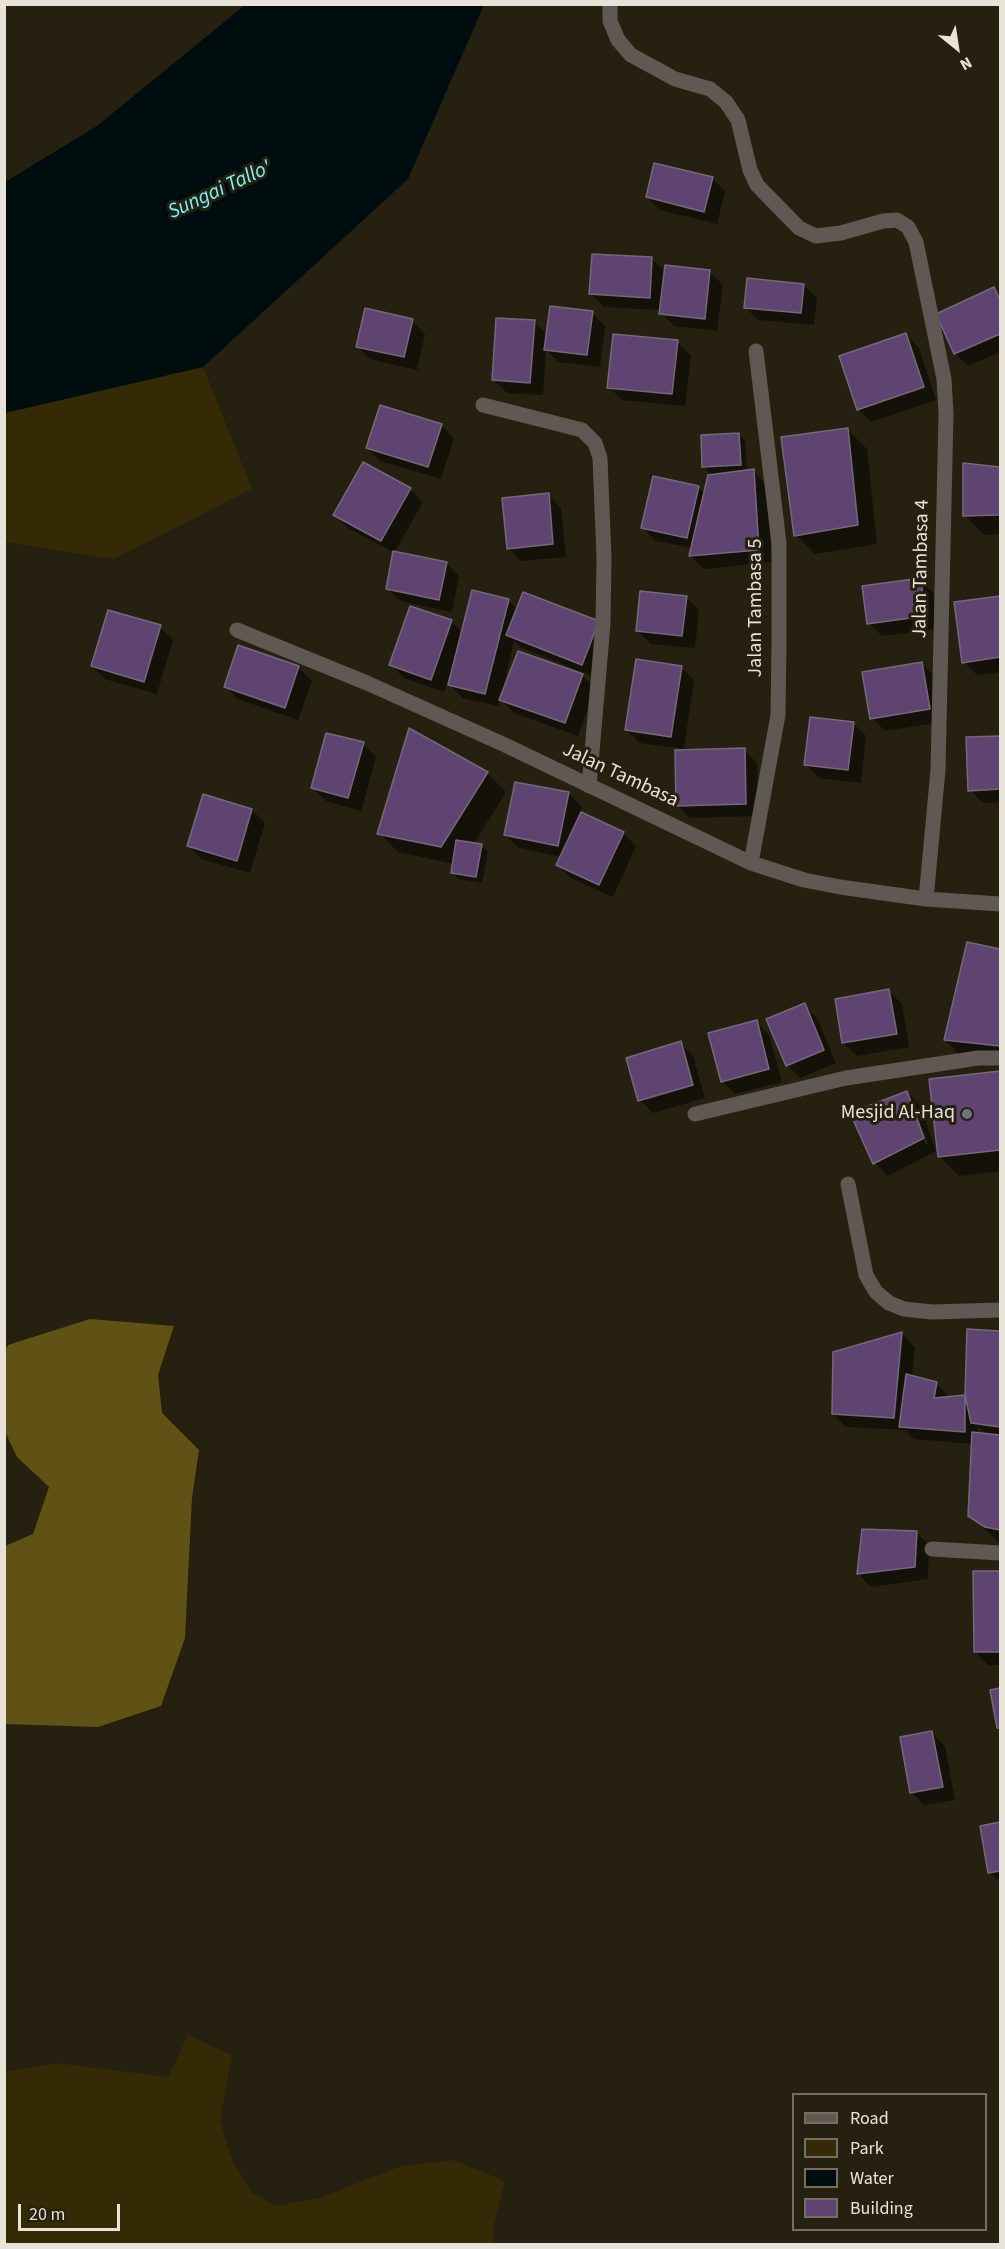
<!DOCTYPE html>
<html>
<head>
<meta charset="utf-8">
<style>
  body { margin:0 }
  #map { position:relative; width:1005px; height:2249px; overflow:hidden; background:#25200f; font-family:"Source Sans 3",sans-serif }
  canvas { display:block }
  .frame { position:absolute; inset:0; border:6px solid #e7e3d8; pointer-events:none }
  .legend { position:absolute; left:792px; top:2093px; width:195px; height:138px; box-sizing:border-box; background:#25200f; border:2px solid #736e5f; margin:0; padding:8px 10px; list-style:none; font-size:18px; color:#e7e3d8 }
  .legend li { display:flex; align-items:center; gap:12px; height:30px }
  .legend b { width:30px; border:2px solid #736e5f }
  .north { position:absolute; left:927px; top:18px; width:60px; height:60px; -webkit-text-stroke:4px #25200f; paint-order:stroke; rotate:150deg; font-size:16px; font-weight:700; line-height:24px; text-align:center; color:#e7e3d8 }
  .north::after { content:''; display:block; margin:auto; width:21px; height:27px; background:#e7e3d8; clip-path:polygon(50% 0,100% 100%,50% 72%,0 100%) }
  .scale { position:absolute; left:18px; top:2204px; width:102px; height:27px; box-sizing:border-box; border:3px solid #e7e3d8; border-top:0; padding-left:8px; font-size:18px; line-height:21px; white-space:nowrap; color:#e7e3d8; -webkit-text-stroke:4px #25200f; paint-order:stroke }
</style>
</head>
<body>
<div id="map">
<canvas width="1005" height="2249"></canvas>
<div class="frame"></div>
<ul class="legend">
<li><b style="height:8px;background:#605853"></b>Road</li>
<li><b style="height:16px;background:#342a05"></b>Park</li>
<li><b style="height:16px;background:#000d0f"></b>Water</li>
<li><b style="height:16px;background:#5f4471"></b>Building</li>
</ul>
<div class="north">N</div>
<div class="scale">20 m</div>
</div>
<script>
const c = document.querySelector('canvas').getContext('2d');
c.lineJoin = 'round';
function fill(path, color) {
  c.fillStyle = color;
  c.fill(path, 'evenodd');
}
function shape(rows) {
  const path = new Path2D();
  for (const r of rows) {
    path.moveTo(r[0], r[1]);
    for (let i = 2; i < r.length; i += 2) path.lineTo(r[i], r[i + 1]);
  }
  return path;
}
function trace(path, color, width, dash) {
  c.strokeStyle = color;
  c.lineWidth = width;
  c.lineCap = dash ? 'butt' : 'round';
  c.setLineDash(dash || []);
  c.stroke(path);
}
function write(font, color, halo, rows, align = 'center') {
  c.font = font + ' "Source Sans 3",sans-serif';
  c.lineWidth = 6;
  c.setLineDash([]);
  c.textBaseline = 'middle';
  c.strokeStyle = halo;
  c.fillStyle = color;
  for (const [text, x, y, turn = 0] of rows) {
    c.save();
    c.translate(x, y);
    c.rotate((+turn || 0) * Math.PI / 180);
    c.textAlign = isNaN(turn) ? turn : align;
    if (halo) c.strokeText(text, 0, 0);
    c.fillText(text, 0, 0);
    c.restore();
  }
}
const green = shape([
  [203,367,252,489,114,559,5,542,4,413],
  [188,2035,232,2055,220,2120,232,2160,251,2192,276,2206,319,2198,401,2166,453,2160,505,2181,493,2227,494,2244,5,2244,5,2072,56,2063,168,2077]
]);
const forest = shape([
  [90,1319,174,1326,158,1375,162,1413,199,1450,192,1498,185,1638,161,1706,98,1727,5,1724,5,1546,33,1534,49,1487,17,1457,5,1432,5,1351,8,1345]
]);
const water = shape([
  [245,5,484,5,408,179,203,367,5,413,5,182,97,126]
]);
const shadow = shape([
  [712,178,725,191,717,224,660,210,647,197],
  [652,259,665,272,710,272,723,285,717,331,674,326,661,313,661,310,604,307,591,294],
  [804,285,817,298,814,325,758,320,745,307],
  [994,289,1000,295,1000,352,968,366,955,353,938,314],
  [592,313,605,326,600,367,559,362,546,350,543,395,507,393,494,380,534,322,548,335],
  [412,321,425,334,417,370,370,359,357,346],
  [906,335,919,348,936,400,871,422,858,409],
  [677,342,691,355,685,406,622,400,609,387],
  [441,425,454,438,441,479,380,461,367,448],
  [848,430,867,449,877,544,815,554,796,535],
  [739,434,745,441,747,472,753,471,766,484,772,562,704,569,691,556,693,548,656,541,643,528,698,487,705,494,712,476,704,467],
  [964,464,1000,469,1000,534,984,535,965,515],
  [410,489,423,502,394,553,446,563,459,576,452,612,400,601,387,588,395,553,348,528,335,515],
  [548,495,561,508,566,557,521,561,508,548],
  [920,580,933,593,937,629,882,636,869,623],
  [686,597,699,610,695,648,651,644,637,631],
  [1000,597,1000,672,977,675,964,662],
  [508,600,517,609,598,623,611,636,595,677,520,647,514,641,502,692,582,675,595,688,578,736,514,713,500,699,498,706,463,698,450,685,451,678,449,677,444,692,404,678,391,665,451,622,463,633],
  [160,627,173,640,157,694,105,679,92,666],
  [239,647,299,668,312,681,298,720,238,699,225,686],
  [922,664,935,677,942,722,885,731,872,718],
  [681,667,694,680,684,749,640,743,626,730],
  [853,723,866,736,861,783,819,778,806,765],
  [1000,737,1000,802,983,803,970,790,968,738],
  [363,744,376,757,361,811,326,801,313,788],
  [744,750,757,763,758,816,690,818,677,805],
  [487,773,506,792,473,845,481,846,488,852,482,883,459,879,452,873,454,864,398,852,379,833],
  [516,783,569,794,582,807,580,814,623,833,636,846,613,897,571,878,558,865,562,857,519,848,506,835],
  [252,810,265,823,250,873,202,859,189,846],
  [968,943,1000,951,1000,1063,964,1059,945,1040],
  [889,991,902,1004,909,1047,857,1056,843,1043],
  [804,1005,817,1018,836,1063,800,1078,787,1065],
  [756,1022,769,1035,782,1082,735,1094,722,1081],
  [680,1043,693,1056,705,1098,653,1113,640,1100],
  [1000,1072,1000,1171,959,1176,940,1157,931,1080],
  [907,1092,920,1105,936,1151,888,1176,875,1163],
  [911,1106,914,1106,928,1144,926,1145],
  [969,1330,1000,1332,1000,1543,969,1515,973,1444,914,1439,905,1430,846,1427,833,1414,835,1353,902,1334,915,1347,912,1377,937,1384,950,1398,967,1396],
  [978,1427,986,1435,978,1434],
  [863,1530,916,1532,929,1545,928,1579,871,1587,858,1574],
  [975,1572,1000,1572,1000,1665,988,1665,975,1652],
  [1000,1689,1000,1730,992,1691],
  [932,1733,945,1746,955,1800,924,1805,911,1792],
  [1000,1823,1000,1883,990,1872,982,1827]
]);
const building = shape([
  [654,163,713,177,704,212,646,197,654,163],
  [592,254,652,257,650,298,589,294,592,254],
  [665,265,710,270,705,319,659,314,665,265],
  [747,278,804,284,801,313,744,308,747,278],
  [994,287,1000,300,1000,334,954,354,936,314,994,287],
  [550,306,593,311,587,355,544,350,550,306],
  [365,308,413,319,404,357,356,347,365,308],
  [496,318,535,320,530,383,492,380,496,318],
  [906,333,924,387,857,410,839,356,906,333],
  [613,334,678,340,672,394,607,388,613,334],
  [380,405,442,424,428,467,366,448,380,405],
  [848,428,858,525,794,536,781,437,848,428],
  [739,433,741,465,702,467,701,435,739,433],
  [363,462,411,488,381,541,333,515,363,462],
  [963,463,1000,467,1000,515,963,516,963,463],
  [754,469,759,550,689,556,708,475,754,469],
  [653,476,699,486,687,538,641,528,653,476],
  [549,493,553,544,507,549,502,498,549,493],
  [393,551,447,562,439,600,386,589,393,551],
  [921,578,925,616,867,624,862,586,921,578],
  [472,590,509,599,485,694,448,685,472,590],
  [640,591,687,596,682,636,636,631,640,591],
  [523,592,599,621,582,665,506,635,523,592],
  [1000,596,1000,657,962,663,954,602,1000,596],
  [410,606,452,620,431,680,389,665,410,606],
  [108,610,161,625,144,682,91,666,108,610],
  [238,645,299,666,285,708,224,687,238,645],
  [518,651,583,674,565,723,499,700,518,651],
  [636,659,682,666,671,737,625,730,636,659],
  [922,662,930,709,870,719,862,672,922,662],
  [810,717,854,722,848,770,804,765,810,717],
  [409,728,488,772,441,847,377,834,409,728],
  [326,733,364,742,348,798,311,788,326,733],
  [1000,736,1000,789,968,791,966,737,1000,736],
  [745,748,746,804,676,806,675,750,745,748],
  [515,782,569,792,558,846,504,835,515,782],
  [203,794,252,809,237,861,187,846,203,794],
  [581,812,624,832,599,885,556,865,581,812],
  [456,840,482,844,476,877,451,873,456,840],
  [967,942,1000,949,1000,1046,944,1040,967,942],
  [889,989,897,1034,842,1043,835,999,889,989],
  [805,1003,824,1050,786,1066,766,1019,805,1003],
  [757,1020,769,1069,721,1082,708,1033,757,1020],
  [681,1041,693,1085,638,1101,626,1058,681,1041],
  [1000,1071,1000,1150,938,1157,929,1079,1000,1071],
  [907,1091,924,1138,873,1164,850,1113,907,1091],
  [967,1329,1000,1331,1000,1427,971,1423,965,1395,967,1329],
  [902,1332,894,1418,832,1414,833,1352,902,1332],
  [906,1374,937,1382,934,1398,965,1395,965,1432,899,1427,906,1374],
  [972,1432,1000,1435,1000,1530,985,1527,968,1516,972,1432],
  [862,1529,917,1531,915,1567,857,1574,862,1529],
  [973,1571,1000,1571,1000,1652,974,1652,973,1571],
  [1000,1688,1000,1728,997,1728,990,1690,1000,1688],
  [932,1731,943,1787,910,1793,900,1737,932,1731],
  [1000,1822,1000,1871,988,1873,980,1826,1000,1822]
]);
const street = shape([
  [610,4,610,21,618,40,631,55,675,79,710,89,726,102,738,120,750,170,757,185,799,228,816,236,841,233,883,221,897,220,908,227,916,242,944,379,946,414,938,770,926,899],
  [483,405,582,430,595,443,600,458,604,558,603,624,589,786],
  [237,630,367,683,505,745,751,863,804,880,840,887,926,899,1000,904],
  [751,863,778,715,779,643,779,543,756,351],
  [695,1114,846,1078,978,1058,1000,1058],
  [848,1184,866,1275,876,1292,889,1303,904,1309,932,1312,1000,1310],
  [932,1549,1000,1553]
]);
const markers = [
  [967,1114,6,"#6b7280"]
];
const streetNames = [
  ["Jalan Tambasa 4",922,569,-89],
  ["Jalan Tambasa 5",757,608,-90],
  ["Jalan Tambasa",620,776,25]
];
const poiNames = [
  ["Mesjid Al-Haq",955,1114]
];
const waterNames = [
  ["Sungai Tallo'",220,191,-25]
];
fill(green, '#342a05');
fill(forest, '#605114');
fill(water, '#000d0f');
fill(shadow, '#0007');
fill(building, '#5f4471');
trace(building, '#74697b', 1.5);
trace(street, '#605853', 15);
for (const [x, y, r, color] of markers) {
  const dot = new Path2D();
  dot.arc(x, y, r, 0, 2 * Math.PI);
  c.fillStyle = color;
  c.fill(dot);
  trace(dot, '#25200f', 2);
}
write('20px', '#e7e3d8', '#25200f', streetNames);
write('20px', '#e7e3d8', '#25200f', poiNames, 'right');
write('italic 21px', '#7af3fb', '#25200f', waterNames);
</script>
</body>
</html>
